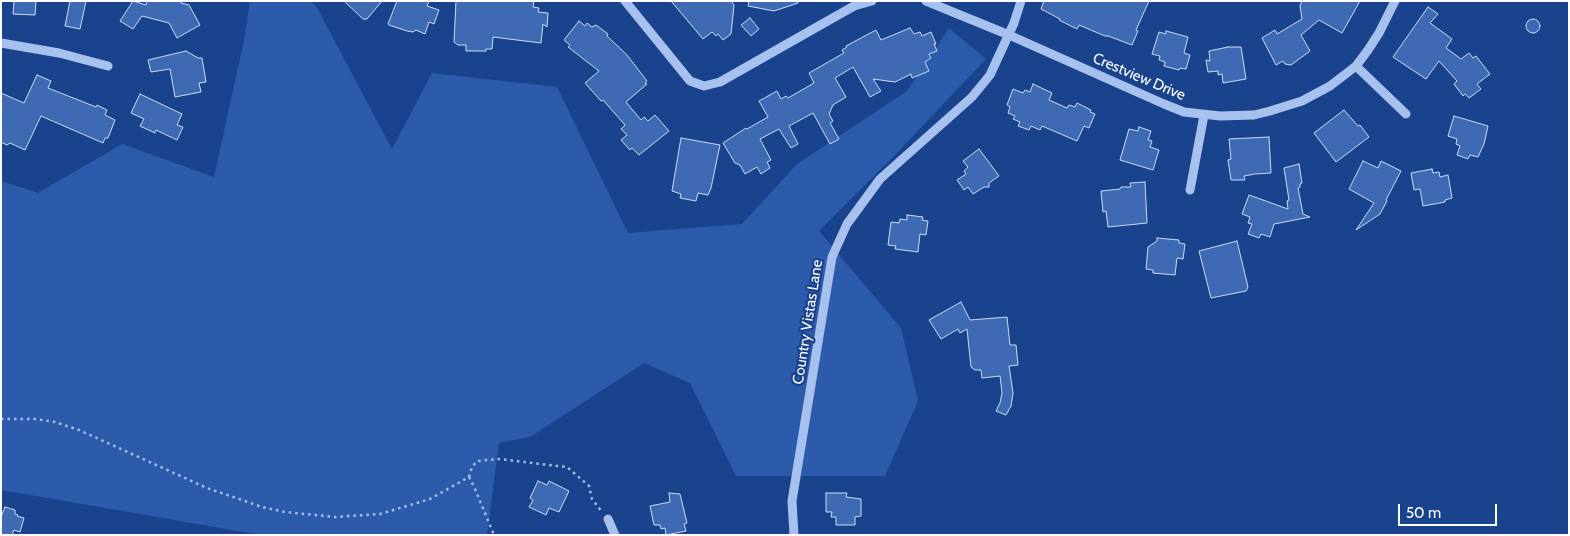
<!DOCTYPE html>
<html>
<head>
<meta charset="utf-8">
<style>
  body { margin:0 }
  #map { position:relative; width:1570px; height:536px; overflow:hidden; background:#1a438d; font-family:Cabin,sans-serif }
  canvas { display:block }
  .frame { position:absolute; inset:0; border:2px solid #fff; pointer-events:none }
  .scale { position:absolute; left:1398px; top:504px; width:99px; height:22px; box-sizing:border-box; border:2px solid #fff; border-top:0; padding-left:6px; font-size:15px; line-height:18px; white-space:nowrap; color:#fff; -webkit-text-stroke:4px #1a438d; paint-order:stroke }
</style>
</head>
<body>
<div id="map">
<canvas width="1570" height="536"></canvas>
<div class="frame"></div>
<div class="scale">50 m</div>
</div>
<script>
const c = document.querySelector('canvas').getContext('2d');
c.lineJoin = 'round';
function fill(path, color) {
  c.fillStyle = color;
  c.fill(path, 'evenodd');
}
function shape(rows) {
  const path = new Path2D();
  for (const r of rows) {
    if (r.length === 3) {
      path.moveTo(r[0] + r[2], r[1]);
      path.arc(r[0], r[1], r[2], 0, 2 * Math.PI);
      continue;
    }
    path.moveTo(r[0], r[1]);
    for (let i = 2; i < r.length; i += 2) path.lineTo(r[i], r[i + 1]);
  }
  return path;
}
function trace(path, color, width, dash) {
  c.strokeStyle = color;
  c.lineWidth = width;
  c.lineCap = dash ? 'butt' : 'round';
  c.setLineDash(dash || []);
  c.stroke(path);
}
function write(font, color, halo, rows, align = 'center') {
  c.font = font + ' Cabin,sans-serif';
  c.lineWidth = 4.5;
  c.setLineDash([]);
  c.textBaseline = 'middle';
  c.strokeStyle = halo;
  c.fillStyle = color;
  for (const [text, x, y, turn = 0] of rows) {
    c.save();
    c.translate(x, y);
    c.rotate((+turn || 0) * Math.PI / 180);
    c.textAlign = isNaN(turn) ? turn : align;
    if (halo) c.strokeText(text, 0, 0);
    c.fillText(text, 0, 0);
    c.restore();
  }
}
const green = shape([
  [250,1,310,1,316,6,392,149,432,73,557,87,628,233,742,224,797,164,907,91,949,28,986,59,895,155,819,231,901,328,918,401,885,476,736,476,690,383,644,363,530,437,499,443,487,535,261,535,1,490,1,181,38,193,122,144,214,177,244,40]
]);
const building = shape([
  [14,1,36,1,35,15,13,14,14,1],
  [70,1,86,1,80,29,65,26,70,1],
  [133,1,146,5,147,1,181,1,181,3,189,5,200,25,177,38,169,23,142,16,133,29,120,21,133,1],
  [344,1,382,1,367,19,363,19,344,1],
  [397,1,429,1,427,6,439,10,434,24,429,22,425,34,416,30,413,32,407,31,389,25,388,24,397,1],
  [456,1,534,1,533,7,539,8,538,12,548,13,547,27,543,24,541,43,493,37,492,49,486,49,486,51,466,51,466,45,458,45,454,42,456,1],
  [671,1,731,1,734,5,731,34,723,40,718,34,716,36,712,32,703,39,671,1],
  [749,1,798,1,798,3,774,11,748,6,749,1],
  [1044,1,1149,1,1136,30,1138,31,1132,45,1108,36,1105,36,1079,25,1077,29,1059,20,1060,19,1041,9,1044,1],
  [1302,1,1360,1,1342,33,1319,20,1301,35,1310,51,1291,65,1285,64,1283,61,1276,65,1262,38,1275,30,1277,34,1302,19,1300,6,1302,1],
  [1428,7,1438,14,1430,23,1452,39,1446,48,1461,59,1469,53,1473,58,1476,56,1490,74,1477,84,1481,89,1469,98,1465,94,1463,96,1454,84,1457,81,1439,61,1426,79,1393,57,1428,7],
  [750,18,759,29,751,36,741,25,750,18],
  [1533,26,7],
  [579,21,585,26,587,23,592,27,596,25,608,34,607,36,627,55,647,81,645,83,647,84,626,102,641,120,644,117,648,121,655,115,669,131,639,155,632,148,630,150,621,140,627,135,621,129,625,125,603,100,601,101,585,83,599,71,568,47,570,45,564,40,579,21],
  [910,28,914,34,920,32,922,36,931,32,936,44,934,44,937,51,929,54,931,58,925,62,929,71,912,78,911,74,895,82,873,79,881,91,870,97,853,67,835,78,846,97,833,105,829,114,833,121,830,123,839,139,830,144,813,113,789,126,798,144,791,148,779,129,760,139,771,160,767,162,770,168,761,174,757,167,745,174,740,165,735,163,723,143,746,128,747,129,768,117,759,101,777,91,781,99,786,96,788,98,814,83,809,73,844,53,842,50,847,47,846,46,876,30,881,40,910,28],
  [1166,31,1188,37,1184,53,1190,55,1186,69,1180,68,1179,70,1164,66,1165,62,1159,60,1160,56,1152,54,1159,32,1166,34,1166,31],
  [1228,47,1241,47,1246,79,1223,83,1222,74,1218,75,1218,71,1208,72,1206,60,1210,61,1209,51,1228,47],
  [186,51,198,58,202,58,206,82,199,83,201,92,175,97,170,69,151,72,148,60,186,51],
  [37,75,51,81,48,88,96,107,97,105,107,110,105,115,115,120,108,138,105,138,103,143,41,116,25,150,10,143,7,145,1,142,1,93,24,103,37,75],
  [1033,84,1052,93,1049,100,1067,108,1069,105,1075,107,1077,103,1091,110,1090,112,1095,114,1089,128,1084,126,1077,141,1042,126,1040,130,1031,126,1029,130,1018,126,1020,122,1013,119,1015,116,1008,113,1010,107,1007,105,1013,89,1023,93,1025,90,1030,92,1033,84],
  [140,94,182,114,177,125,183,127,177,140,156,130,155,133,140,126,144,119,131,113,140,94],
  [1344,110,1358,126,1360,125,1369,137,1336,162,1314,133,1344,110],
  [1454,116,1488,126,1484,144,1478,157,1470,155,1468,159,1457,155,1460,146,1456,144,1457,139,1448,136,1454,116],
  [1139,127,1151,131,1148,140,1152,141,1150,147,1159,150,1153,170,1120,160,1129,129,1138,131,1139,127],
  [1269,137,1271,173,1255,174,1244,176,1245,180,1231,180,1228,160,1231,159,1229,139,1269,137],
  [681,138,720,145,711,188,708,195,698,193,696,201,680,198,681,194,672,191,681,138],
  [979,149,999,176,989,183,989,187,984,187,973,194,968,187,964,190,957,180,966,174,964,171,968,167,963,161,979,149],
  [1363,161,1378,168,1381,161,1401,171,1386,200,1387,201,1380,214,1356,230,1374,203,1349,189,1363,161],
  [1299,164,1302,183,1300,184,1300,187,1298,188,1303,214,1310,217,1274,224,1270,237,1261,234,1259,238,1248,234,1252,224,1248,223,1250,217,1242,214,1249,195,1288,209,1287,201,1289,200,1284,168,1299,164],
  [1432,169,1433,173,1439,172,1440,177,1448,175,1452,198,1445,200,1445,202,1423,206,1420,189,1414,190,1411,173,1432,169],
  [1145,182,1147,223,1108,227,1106,211,1103,212,1101,191,1120,189,1121,187,1131,187,1130,183,1145,182],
  [907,215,923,217,922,220,928,221,926,235,920,234,918,252,895,249,896,246,888,245,891,222,899,223,900,219,907,220,907,215],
  [1157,238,1179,240,1179,243,1185,244,1183,259,1177,258,1175,275,1153,273,1153,270,1146,269,1148,247,1157,241,1157,238],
  [1237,241,1248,287,1246,291,1211,298,1199,251,1237,241],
  [961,302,970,320,1007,317,1010,345,1016,345,1018,365,1009,366,1013,393,1011,406,1006,415,996,411,1000,403,1002,393,1000,376,982,378,981,370,975,370,971,367,967,329,960,333,958,329,941,339,929,320,961,302],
  [538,481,547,485,549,481,569,491,559,512,549,508,546,515,529,507,533,500,530,498,538,481],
  [669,493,680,494,687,523,684,524,686,531,666,535,665,528,661,529,660,525,654,525,650,506,670,502,669,493],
  [826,493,847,493,846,497,861,499,861,516,855,517,855,525,836,525,836,517,831,517,832,512,826,512,826,493],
  [5,507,15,510,15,514,18,515,17,516,24,518,20,532,14,530,12,535,1,535,1,517,5,507]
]);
const path = shape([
  [1,419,36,419,55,422,79,430,207,488,262,507,285,512,335,517,380,514,430,499,469,477,472,467,477,461,499,459,567,467,589,486,592,499,602,512],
  [469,477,475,489,494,535]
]);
const minor = shape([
  [625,1,690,81,704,86,720,82,854,6,872,1],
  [926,1,1009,35,1164,104,1184,112,1220,116,1254,115,1270,111,1302,101,1330,86,1356,66,1368,50,1379,33,1395,1],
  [1,43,59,53,108,66],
  [1356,66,1406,114],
  [1190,190,1204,115],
  [608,519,615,535],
  [794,535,792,501,832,257,847,224,880,179,972,97,990,75,1014,23,1021,1]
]);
const streetNames = [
  ["Crestview Drive",1139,77,23],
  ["Country Vistas Lane",808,322,-81]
];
fill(green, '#2d5bab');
fill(building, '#3e69b3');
trace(building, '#ccddfa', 1);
trace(path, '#a6c1ee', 2.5, [2.5, 4]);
trace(minor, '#a6c1ee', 9);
write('15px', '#fff', '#1a438d', streetNames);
</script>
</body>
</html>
